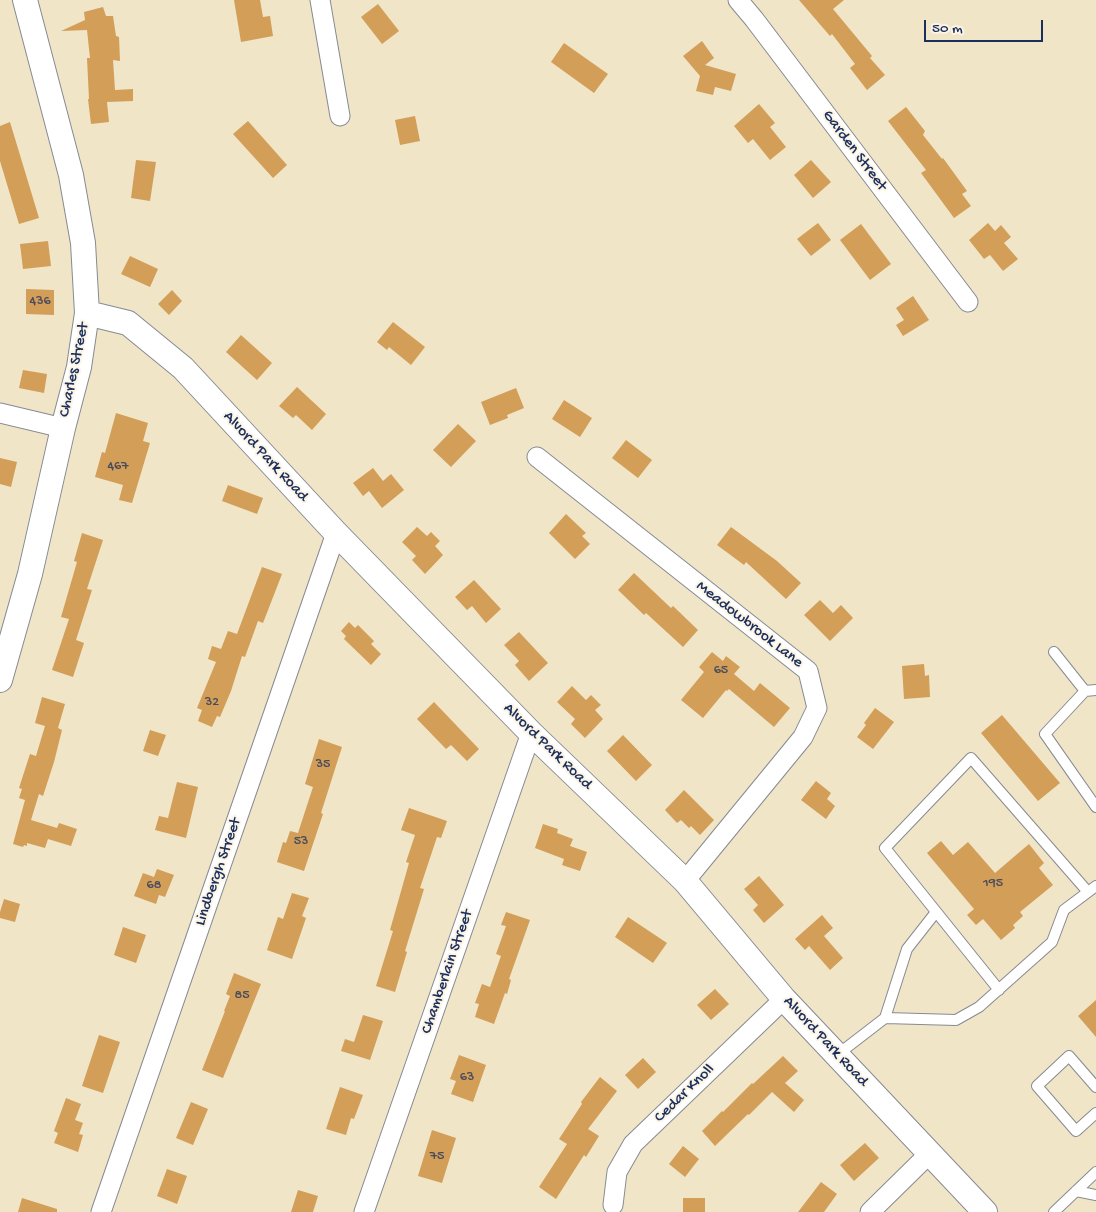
<!DOCTYPE html>
<html>
<head>
<meta charset="utf-8">
<style>
  body { margin:0 }
  #map { position:relative; width:1096px; height:1212px; overflow:hidden; background:#f0e5c7; font-family:"Gochi Hand",sans-serif }
  canvas { display:block }
  .scale { position:absolute; left:924px; top:20px; width:119px; height:22px; box-sizing:border-box; border:2px solid #1b2f5e; border-top:0; padding-left:6px; font-size:15px; line-height:18px; white-space:nowrap; color:#1b2f5e; -webkit-text-stroke:4px #fcf5e5; paint-order:stroke }
</style>
</head>
<body>
<div id="map">
<canvas width="1096" height="1212"></canvas>
<div class="scale">50 m</div>
</div>
<script>
const c = document.querySelector('canvas').getContext('2d');
c.lineJoin = 'round';
function fill(path, color) {
  c.fillStyle = color;
  c.fill(path, 'evenodd');
}
function shape(rows) {
  const path = new Path2D();
  for (const r of rows) {
    path.moveTo(r[0], r[1]);
    for (let i = 2; i < r.length; i += 2) path.lineTo(r[i], r[i + 1]);
  }
  return path;
}
function trace(path, color, width, dash) {
  c.strokeStyle = color;
  c.lineWidth = width;
  c.lineCap = dash ? 'butt' : 'round';
  c.setLineDash(dash || []);
  c.stroke(path);
}
function write(font, color, halo, rows, align = 'center') {
  c.font = font + ' "Gochi Hand",sans-serif';
  c.lineWidth = 4;
  c.setLineDash([]);
  c.textBaseline = 'middle';
  c.strokeStyle = halo;
  c.fillStyle = color;
  for (const [text, x, y, turn = 0] of rows) {
    c.save();
    c.translate(x, y);
    c.rotate((+turn || 0) * Math.PI / 180);
    c.textAlign = isNaN(turn) ? turn : align;
    if (halo) c.strokeText(text, 0, 0);
    c.fillText(text, 0, 0);
    c.restore();
  }
}
const building = shape([
  [234,0,260,0,263,17,270,16,273,36,241,42],
  [799,0,844,0,833,9,872,56,870,58,885,75,867,90,850,68,855,64,832,34,830,36],
  [378,4,399,31,382,44,361,17],
  [103,7,106,16,113,16,116,36,119,37,120,61,113,60,115,90,133,89,133,101,107,102,109,122,91,124,88,99,89,99,87,58,90,58,87,30,61,31,85,20,84,12],
  [702,41,714,58,705,65,736,74,731,91,715,87,713,95,696,91,700,76,683,56],
  [564,43,608,74,594,93,551,62],
  [759,104,775,123,770,127,786,147,770,160,753,139,748,143,734,126],
  [906,107,925,131,923,135,942,159,943,158,967,191,962,194,971,206,954,218,921,173,926,170,888,121],
  [415,116,420,141,400,145,395,120],
  [248,121,287,165,273,178,233,134],
  [10,122,39,218,19,224,0,161,0,126],
  [136,160,156,162,150,201,131,198],
  [811,160,831,182,813,198,794,175],
  [818,223,831,240,811,256,797,239],
  [988,223,995,231,1001,225,1011,237,1004,243,1018,259,1003,271,990,255,984,259,969,240],
  [861,224,891,264,870,280,840,240],
  [48,241,51,266,23,269,20,244],
  [130,256,158,269,150,287,121,274],
  [26,289,54,290,54,315,26,314],
  [172,290,182,301,169,315,158,304],
  [913,296,929,320,903,336,896,325,904,320,896,308],
  [393,322,425,347,411,365,389,347,387,350,377,342],
  [241,335,272,363,257,380,226,352],
  [23,370,47,374,44,393,19,388],
  [297,387,326,414,312,430,296,415,293,418,279,406],
  [516,388,524,408,507,415,508,418,490,425,481,402],
  [564,400,592,418,580,437,552,419],
  [116,413,148,423,143,441,150,443,132,503,119,500,123,485,95,477,102,452,105,453],
  [458,424,476,441,451,467,433,450],
  [626,440,652,460,638,478,612,458],
  [0,458,17,462,11,487,0,484],
  [373,468,383,481,391,474,404,490,382,508,369,491,363,496,353,483],
  [228,485,263,498,257,514,222,501],
  [566,514,586,533,582,536,590,544,575,559,549,533],
  [417,527,427,536,431,532,440,541,435,546,443,555,425,574,412,560,416,556,402,542],
  [731,527,777,561,801,583,786,599,746,562,744,565,717,545],
  [82,533,103,540,87,589,92,590,76,640,84,643,73,677,52,670,69,619,61,617,77,562,74,561],
  [262,567,282,574,263,623,258,621,245,657,242,656,231,691,220,717,217,716,212,727,198,721,202,710,197,708,216,662,208,659,212,646,221,649,228,631,237,634],
  [634,573,671,608,673,606,698,630,683,647,646,613,644,615,618,590],
  [474,580,501,609,486,623,472,606,467,610,455,597],
  [820,600,833,613,841,605,853,618,830,641,804,615],
  [349,622,355,628,358,625,374,641,371,644,381,654,371,665,344,639,346,636,341,631],
  [519,632,548,663,529,681,515,665,519,661,504,645],
  [712,652,723,661,726,656,740,667,734,674,754,691,760,683,790,708,774,727,729,689,727,691,726,690,703,718,681,700,704,672,699,667],
  [924,664,925,676,929,675,930,697,904,699,902,666],
  [572,686,586,700,591,695,601,705,595,710,603,719,585,738,571,724,575,719,557,702],
  [42,697,65,704,58,728,62,730,54,762,43,796,39,794,31,820,57,828,59,823,77,829,71,846,48,839,45,848,27,843,27,846,24,845,23,847,13,844,25,800,19,798,22,789,19,788,30,754,36,756,45,726,35,723],
  [434,702,479,749,467,761,451,745,446,749,417,719],
  [875,708,894,722,873,749,857,737,866,725,864,723],
  [1002,715,1060,783,1038,801,981,733],
  [150,730,166,735,158,756,143,751],
  [623,735,652,765,636,781,607,751],
  [319,739,342,747,321,813,323,814,304,871,277,862,283,842,286,843,290,831,298,833,313,787,305,784],
  [816,781,831,793,827,799,835,806,826,819,801,800],
  [177,782,198,787,186,838,155,830,159,816,168,818],
  [684,790,714,820,700,835,691,826,689,828,681,820,677,823,665,810],
  [409,808,447,821,441,838,437,837,420,888,424,889,405,951,407,952,395,992,376,986,393,931,390,930,409,863,406,862,415,835,401,830],
  [543,824,558,829,557,833,573,839,570,846,587,852,580,871,562,865,564,859,535,848],
  [941,841,953,855,968,842,995,873,1029,844,1044,863,1039,868,1053,885,1020,912,1023,916,1013,925,1015,928,1001,940,983,919,976,925,967,915,974,909,927,853],
  [157,869,174,875,165,897,159,895,156,904,134,896,143,873,154,877],
  [759,876,784,905,764,923,753,910,758,905,744,889],
  [292,893,309,898,302,916,306,918,292,959,267,950,278,917,283,919],
  [4,899,20,904,15,922,0,918,0,912],
  [506,912,530,920,509,979,511,980,507,994,505,993,494,1024,475,1017,479,1004,475,1003,482,984,490,987,501,956,496,954,506,926,501,925],
  [822,915,833,928,824,936,843,958,830,970,809,946,805,950,795,939],
  [628,917,667,943,653,963,615,937],
  [123,927,146,935,136,963,114,955],
  [234,973,261,984,223,1078,202,1070,225,1011,224,1011,230,996,226,994],
  [715,989,729,1004,711,1020,697,1005],
  [1096,1000,1096,1037,1078,1016],
  [363,1015,383,1021,370,1060,341,1051,345,1039,354,1042],
  [99,1035,120,1042,103,1093,82,1086],
  [459,1055,486,1065,473,1102,451,1094,456,1081,450,1079],
  [783,1056,798,1071,785,1083,804,1100,794,1112,772,1092,749,1115,748,1114,715,1146,702,1131,722,1111,723,1112,752,1083,753,1084],
  [643,1058,656,1072,638,1089,625,1075],
  [600,1077,617,1091,588,1129,599,1136,586,1157,584,1155,556,1199,539,1187,567,1144,559,1139,582,1104,581,1102],
  [340,1087,363,1095,354,1119,351,1118,346,1135,326,1129],
  [66,1098,81,1104,75,1120,83,1123,79,1134,83,1135,78,1152,54,1143,58,1133,54,1131],
  [191,1102,208,1109,193,1145,176,1138],
  [432,1130,456,1138,442,1183,418,1176],
  [865,1143,879,1158,854,1181,840,1165],
  [683,1146,699,1159,685,1177,669,1164],
  [167,1169,187,1176,177,1204,157,1196],
  [821,1182,837,1194,824,1212,798,1212],
  [298,1190,318,1196,313,1212,291,1212],
  [22,1198,57,1209,57,1212,18,1212],
  [683,1198,705,1198,705,1212,683,1212]
]);
const service = shape([
  [1054,652,1085,691,1096,690],
  [1085,691,1045,734,1096,807],
  [999,990,885,848,971,758,1088,892],
  [885,1018,907,949,936,912],
  [837,1055,885,1018,956,1020,979,1007,1052,942,1064,910,1096,886],
  [1096,1087,1069,1056,1037,1086,1076,1131,1096,1113],
  [1076,1191,1096,1195],
  [1054,1212,1096,1172]
]);
const minor = shape([
  [320,0,340,116],
  [738,0,754,19,968,302],
  [0,413,63,428],
  [537,457,808,671,817,708,803,737,685,881],
  [613,1205,617,1172,633,1144,784,999],
  [101,1212,336,533],
  [364,1212,531,733],
  [870,1212,930,1153]
]);
const tertiary = shape([
  [87,313,128,323,183,368,336,533,531,733,685,881,784,999,985,1212],
  [0,680,30,574,63,428,79,367,87,313,83,243,71,175,25,0]
]);
const numberNames = [
  ["436",40,302],
  ["467",118,467],
  ["65",721,671],
  ["32",212,703],
  ["35",323,765],
  ["53",301,842],
  ["195",993,884],
  ["68",154,886],
  ["85",242,996],
  ["63",467,1078],
  ["75",437,1157]
];
const streetNames = [
  ["Garden Street",854,151,53],
  ["Charles Street",75,370,-78],
  ["Alvord Park Road",265,457,47],
  ["Meadowbrook Lane",749,625,38],
  ["Alvord Park Road",547,747,44],
  ["Lindbergh Street",219,872,-71],
  ["Chamberlain Street",448,972,-71],
  ["Alvord Park Road",825,1042,47],
  ["Cedar Knoll",685,1094,-44]
];
fill(building, '#d29e58');
trace(service, '#868a92', 12);
trace(minor, '#868a92', 21);
trace(tertiary, '#868a92', 26);
trace(service, '#fff', 10);
trace(minor, '#fff', 19);
trace(tertiary, '#fff', 24);
write('14px', '#494b5c', null, numberNames);
write('16px', '#1b2f5e', '#fcf5e5', streetNames);
</script>
</body>
</html>
